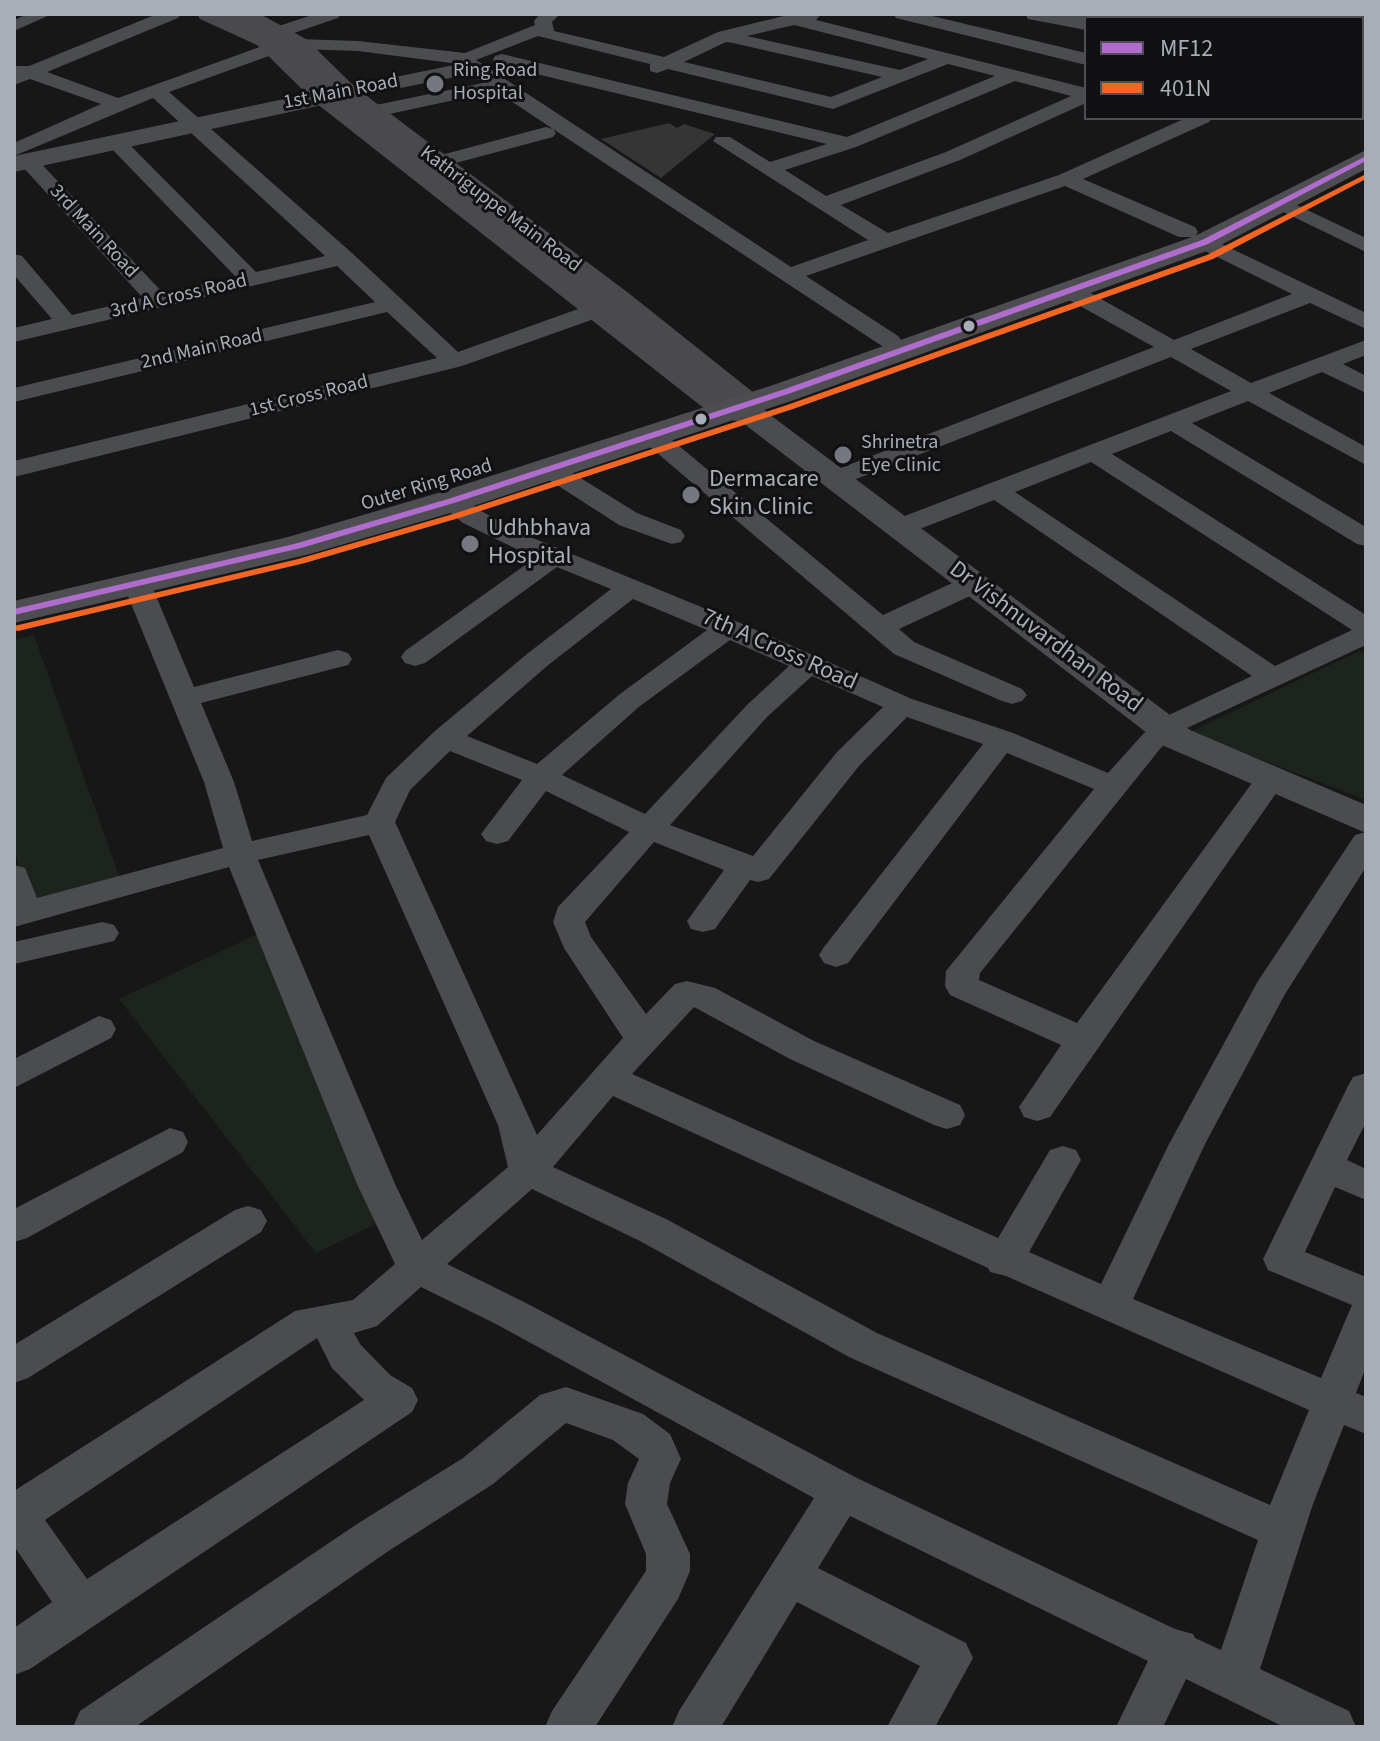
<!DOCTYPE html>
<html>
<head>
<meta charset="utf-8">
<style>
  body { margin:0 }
  #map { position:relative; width:1380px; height:1741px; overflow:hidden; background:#171717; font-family:"Source Sans 3",sans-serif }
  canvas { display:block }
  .frame { position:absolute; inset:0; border:16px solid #a8adb8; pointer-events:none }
  .legend { position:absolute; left:1084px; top:16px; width:280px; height:104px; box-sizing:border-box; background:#111113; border:2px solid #4d4f55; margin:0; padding:10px 14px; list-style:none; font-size:24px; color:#a8adb8 }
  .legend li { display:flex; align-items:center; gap:16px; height:40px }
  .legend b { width:40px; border:2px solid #4d4f55 }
</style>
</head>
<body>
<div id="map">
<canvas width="1380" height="1741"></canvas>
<div class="frame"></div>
<ul class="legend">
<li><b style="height:10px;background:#b06ccc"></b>MF12</li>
<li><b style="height:10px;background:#f26522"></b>401N</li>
</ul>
</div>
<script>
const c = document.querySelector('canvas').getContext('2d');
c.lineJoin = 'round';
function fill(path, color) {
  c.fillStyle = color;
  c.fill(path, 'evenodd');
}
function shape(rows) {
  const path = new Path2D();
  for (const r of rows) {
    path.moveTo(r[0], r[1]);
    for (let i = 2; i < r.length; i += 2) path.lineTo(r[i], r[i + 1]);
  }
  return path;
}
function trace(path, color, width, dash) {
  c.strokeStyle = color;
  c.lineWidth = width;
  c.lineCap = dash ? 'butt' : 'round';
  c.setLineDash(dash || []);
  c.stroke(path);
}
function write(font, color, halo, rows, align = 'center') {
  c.font = font + ' "Source Sans 3",sans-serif';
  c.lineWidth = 6;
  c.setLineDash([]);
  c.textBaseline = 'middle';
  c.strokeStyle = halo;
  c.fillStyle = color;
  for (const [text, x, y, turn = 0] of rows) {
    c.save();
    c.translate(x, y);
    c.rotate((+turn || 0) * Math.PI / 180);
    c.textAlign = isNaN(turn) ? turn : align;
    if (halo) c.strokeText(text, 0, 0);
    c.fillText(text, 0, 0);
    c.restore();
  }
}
const built = shape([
  [1243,14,1366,14,1366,38,1362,37,1362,18,1238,18]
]);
const green = shape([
  [34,635,120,879,30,904,14,848,14,640],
  [1359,651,1366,655,1366,800,1190,732],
  [262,932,378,1223,316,1253,119,999]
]);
const building = shape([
  [669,123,677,128,684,124,715,134,661,178,601,139]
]);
const minor = shape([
  [28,14,52,14,14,31,14,20,28,14],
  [157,14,181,14,178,18,47,72,118,98,268,44,280,44,283,48,280,52,169,92,352,253,458,352,592,304,600,302,608,304,611,309,608,314,462,366,14,477,14,461,437,358,387,312,14,402,14,388,375,302,337,266,14,342,14,328,52,319,14,275,14,254,22,256,72,315,143,298,21,165,18,161,21,157,35,157,163,293,236,277,108,145,105,141,108,137,122,137,256,272,325,256,153,98,14,156,14,143,101,104,30,79,14,85,16,66,29,66,157,14],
  [315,14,341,14,338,18,285,36,273,36,270,32,273,28,315,14],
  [540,14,560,14,552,22,554,31,664,57,718,32,792,14,821,14,816,20,1086,88,1086,103,960,160,841,205,888,233,1059,175,1186,118,1212,118,1209,122,1083,179,1195,227,1198,232,1195,237,1179,237,1065,186,806,276,898,336,902,341,898,346,890,348,882,346,553,129,556,133,553,137,437,168,430,166,427,162,430,158,546,127,553,129,496,91,371,118,361,112,371,106,483,83,470,74,346,99,337,93,346,87,459,64,358,51,297,49,288,44,297,39,358,41,465,53,535,25,534,21,540,14],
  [794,25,928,59,900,70,747,36,794,25],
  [538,36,650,64,650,71,657,73,668,69,833,109,948,64,995,76,847,137,502,54,495,56,493,60,495,64,827,144,770,162,730,137,716,137,713,141,868,240,791,267,476,60,538,36],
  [726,42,733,43,882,77,831,97,684,62,726,42],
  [1015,81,1071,96,946,152,826,196,785,170,856,147,1015,81],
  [893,14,924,14,1086,53,1086,65,896,18,893,14],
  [1282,198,1366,238,1366,252,1275,208,1272,204,1275,200,1282,198],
  [1205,236,1366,313,1366,329,1310,303,1191,349,1251,383,1366,340,1366,355,1343,364,1366,376,1366,393,1322,372,1269,393,1366,447,1366,465,1248,401,1192,423,1366,527,1366,546,1357,544,1171,431,1112,454,1366,615,1366,645,1174,734,1160,749,980,973,979,980,1077,1023,1260,772,1271,769,1282,772,1286,779,1050,1117,1037,1121,1024,1117,1019,1107,1061,1045,950,995,945,986,946,971,1094,789,1007,753,848,963,836,967,824,963,819,955,824,947,983,744,907,717,859,766,769,879,758,882,750,880,715,929,703,932,691,929,687,921,724,870,654,842,585,922,591,937,646,1014,675,984,687,981,715,988,814,1041,960,1105,965,1115,960,1125,947,1129,934,1125,790,1059,694,1007,632,1074,998,1238,1050,1150,1063,1146,1076,1150,1081,1160,1029,1252,1101,1284,1169,1144,1258,981,1355,835,1366,832,1366,867,1285,994,1205,1144,1133,1299,1321,1378,1352,1305,1268,1270,1263,1259,1348,1086,1353,1077,1366,1073,1366,1122,1347,1160,1366,1169,1366,1200,1335,1187,1305,1252,1366,1277,1366,1367,1356,1393,1366,1397,1366,1434,1344,1425,1313,1504,1260,1669,1349,1711,1356,1727,1284,1727,1186,1679,1163,1727,1116,1727,1148,1661,850,1516,818,1568,966,1643,973,1658,935,1727,887,1727,920,1666,797,1602,721,1727,672,1727,679,1711,814,1498,496,1324,421,1287,377,1326,354,1333,360,1344,390,1375,412,1388,418,1400,412,1412,30,1669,14,1675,14,1628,52,1602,14,1546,14,1491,295,1311,353,1300,395,1264,357,1184,229,867,14,927,14,865,25,868,37,898,223,848,204,782,123,584,127,578,137,576,147,578,151,584,194,687,338,650,348,653,352,659,348,665,201,703,234,782,252,841,367,815,386,778,435,731,527,654,611,589,557,567,425,663,415,666,405,663,401,657,405,651,535,558,463,523,442,506,438,501,442,496,451,493,460,496,481,511,528,536,738,622,912,699,1013,733,1108,773,1154,722,1252,676,994,500,907,534,898,536,889,534,885,528,889,522,1231,391,1171,357,843,484,825,484,821,479,825,474,1154,347,1062,296,1059,291,1062,286,1078,286,1174,340,1292,294,1197,247,1194,242,1197,237,1205,236],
  [1091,462,1352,630,1275,666,1015,492,1091,462],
  [633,599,707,630,620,694,537,764,467,736,547,666,633,599],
  [730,640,789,666,747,705,645,814,562,775,640,706,730,640],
  [812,676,883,707,837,752,753,856,670,825,767,717,812,676],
  [450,751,522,780,481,834,486,841,497,844,508,841,546,791,629,832,558,907,553,922,564,948,623,1038,537,1135,395,822,410,790,450,751],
  [369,835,498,1125,508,1167,422,1240,395,1184,258,860,369,835],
  [613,1096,988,1268,990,1272,1006,1276,1309,1410,1270,1505,877,1333,666,1219,553,1167,613,1096],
  [532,1189,640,1241,849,1357,1258,1540,1221,1650,1195,1638,1193,1634,1175,1629,857,1478,524,1302,447,1264,532,1189],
  [317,1338,332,1368,364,1400,87,1579,45,1520,317,1338],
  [652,429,661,431,883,615,963,578,983,578,987,584,983,590,899,629,914,642,1022,689,1027,695,1022,701,1012,704,1002,701,894,654,643,441,640,436,643,431,652,429],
  [549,461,558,464,637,513,681,530,685,536,681,542,672,544,619,525,540,474,536,469,540,464,549,461],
  [102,922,114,925,119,933,114,941,14,964,14,942,102,922],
  [99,1016,111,1020,116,1029,111,1038,14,1088,14,1059,99,1016],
  [170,1128,183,1132,188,1142,183,1152,27,1238,14,1242,14,1209,170,1128],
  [248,1206,261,1210,267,1221,261,1232,28,1378,14,1383,14,1345,235,1210,248,1206],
  [566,1387,643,1414,670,1434,681,1459,670,1483,667,1504,690,1554,690,1571,678,1599,595,1727,545,1727,552,1711,646,1571,646,1554,625,1504,628,1483,639,1459,613,1440,566,1423,493,1484,387,1552,135,1727,73,1727,80,1711,357,1524,463,1458,540,1395,566,1387]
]);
const tertiary = shape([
  [1025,14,1073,14,1093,18,1086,18,1086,30,1028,19,1025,14],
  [1146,14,1187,14,1190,18,1149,18,1146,14],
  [1362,36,1366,36,1366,50,1362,50,1362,36],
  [1362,66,1366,67,1366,81,1362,80,1362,66],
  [346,86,354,88,358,93,354,98,14,172,14,156,346,86],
  [750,405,761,408,1190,730,1366,805,1366,833,1164,746,739,420,735,414,739,408,750,405]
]);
const secondary = shape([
  [197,14,260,14,306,39,355,87,631,295,759,397,767,414,762,421,750,424,717,417,701,406,316,103,257,45,200,19,197,14]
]);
const trunk = shape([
  [1366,150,1366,169,1215,248,797,399,464,509,310,554,14,623,14,601,288,537,438,493,773,385,1195,236,1366,150]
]);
const bus1 = shape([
  [1366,156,1366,161,1208,244,788,394,454,503,301,548,14,615,14,609,294,544,448,499,782,390,1202,240,1366,156]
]);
const bus2 = shape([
  [1366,174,1366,179,1213,259,793,409,459,518,305,563,18,631,14,630,14,626,298,559,453,514,787,405,1207,255,1366,174]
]);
const markers = [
  [435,84,10,"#757880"],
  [969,326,7,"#a8adb8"],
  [701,419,7,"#a8adb8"],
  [843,455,10,"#757880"],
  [691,495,10,"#757880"],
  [470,544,10,"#757880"]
];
const farPoinames = [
  ["Ring Road",453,72],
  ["Hospital",453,95],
  ["Shrinetra",861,444],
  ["Eye Clinic",861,467]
];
const farStreetnames = [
  ["1st Main Road",341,93,-11],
  ["Kathriguppe Main Road",500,210,37],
  ["3rd Main Road",93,232,47],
  ["3rd A Cross Road",179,297,-13],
  ["2nd Main Road",202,350,-13],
  ["1st Cross Road",309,397,-14],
  ["Outer Ring Road",427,486,-17]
];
const poiNames = [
  ["Dermacare",709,481],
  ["Skin Clinic",709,509],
  ["Udhbhava",488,530],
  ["Hospital",488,558]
];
const streetNames = [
  ["Dr Vishnuvardhan Road",1045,638,37],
  ["7th A Cross Road",779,651,24]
];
fill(built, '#212123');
fill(green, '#1d241e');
fill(building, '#353536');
fill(minor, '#4b4c50');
fill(tertiary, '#4b4c50');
fill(secondary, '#4a4a4e');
fill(trunk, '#4e4e52');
fill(bus1, '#b06ccc');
fill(bus2, '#f26522');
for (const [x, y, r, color] of markers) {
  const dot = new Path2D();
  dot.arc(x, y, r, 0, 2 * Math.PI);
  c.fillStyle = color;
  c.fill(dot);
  trace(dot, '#111113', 3);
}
write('20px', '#a8adb8', '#111113', farPoinames, 'left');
write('20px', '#a8adb8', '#111113', farStreetnames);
write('24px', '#a8adb8', '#111113', poiNames, 'left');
write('24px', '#a8adb8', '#111113', streetNames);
</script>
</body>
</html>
